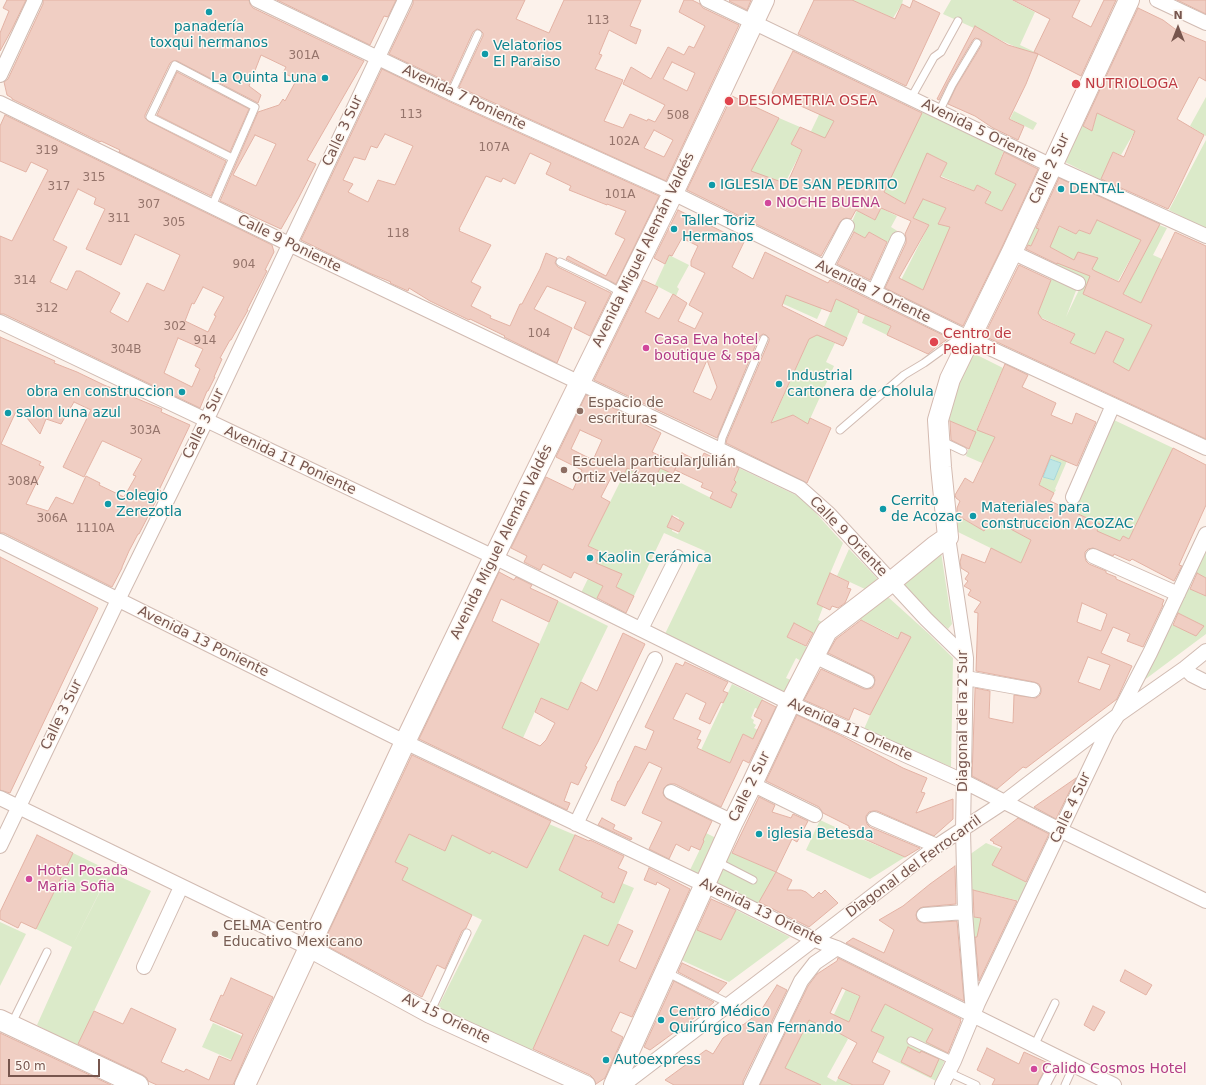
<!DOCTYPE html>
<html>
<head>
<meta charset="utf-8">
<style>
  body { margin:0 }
  #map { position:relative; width:1206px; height:1085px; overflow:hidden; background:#fcf2eb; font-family:"DejaVu Sans",sans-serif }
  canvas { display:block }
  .north { position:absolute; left:1158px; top:8px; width:40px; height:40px; -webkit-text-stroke:3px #fef7f1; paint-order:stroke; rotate:0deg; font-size:11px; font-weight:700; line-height:16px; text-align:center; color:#77564e }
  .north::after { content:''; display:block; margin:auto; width:14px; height:18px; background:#77564e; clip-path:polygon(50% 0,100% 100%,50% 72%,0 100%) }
  .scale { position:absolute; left:8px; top:1059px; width:92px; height:18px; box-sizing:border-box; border:2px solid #77564e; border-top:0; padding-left:5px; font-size:12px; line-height:14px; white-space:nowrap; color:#77564e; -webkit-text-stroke:3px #fef7f1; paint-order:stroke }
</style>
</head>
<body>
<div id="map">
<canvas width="1206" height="1085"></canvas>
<div class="north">N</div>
<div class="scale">50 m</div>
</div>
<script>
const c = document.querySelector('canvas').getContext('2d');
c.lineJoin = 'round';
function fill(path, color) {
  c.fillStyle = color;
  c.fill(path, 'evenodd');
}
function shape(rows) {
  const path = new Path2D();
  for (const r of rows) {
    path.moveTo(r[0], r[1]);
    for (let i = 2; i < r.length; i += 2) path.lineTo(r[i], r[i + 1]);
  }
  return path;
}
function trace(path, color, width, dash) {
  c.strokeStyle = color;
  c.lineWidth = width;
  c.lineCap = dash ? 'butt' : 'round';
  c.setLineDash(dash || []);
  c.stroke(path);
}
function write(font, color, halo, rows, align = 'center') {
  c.font = font + ' "DejaVu Sans",sans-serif';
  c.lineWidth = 3;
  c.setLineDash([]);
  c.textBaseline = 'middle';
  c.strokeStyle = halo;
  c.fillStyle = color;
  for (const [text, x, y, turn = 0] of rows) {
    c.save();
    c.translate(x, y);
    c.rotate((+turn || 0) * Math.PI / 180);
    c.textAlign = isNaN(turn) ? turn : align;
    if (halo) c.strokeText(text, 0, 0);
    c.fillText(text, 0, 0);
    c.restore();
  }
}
const green = shape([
  [852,0,903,0,902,4,893,18],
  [951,0,1012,0,1035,12,1020,45,1039,54,1031,70,1018,48,943,14],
  [839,73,853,80,817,157,802,150,785,183,745,181,779,118,800,127,791,144,802,150],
  [1206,97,1206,136,1190,126],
  [1014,111,1037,123,1033,130,1010,119],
  [922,112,1004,150,995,174,1016,184,1002,211,985,203,991,191,977,185,974,191,941,176,947,163,928,154,905,204,884,192],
  [1097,113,1135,131,1121,155,1113,152,1101,180,1059,159,1079,123,1092,131],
  [1206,140,1206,229,1169,210],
  [923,199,946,208,938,223,950,227,935,295,912,285,905,301,900,300,908,284,901,280,929,225,913,218],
  [881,208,897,216,891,227,899,232,892,245,869,232,865,238,849,229,857,210,874,220],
  [1097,220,1141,240,1118,281,1102,274,1083,294,1152,325,1129,371,1113,362,1124,339,1106,331,1095,354,1070,343,1075,334,1036,315,1052,277,1077,288,1066,317,1078,292,1081,281,1055,267,1061,253,1050,247,1048,222,1076,234,1079,230,1090,234],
  [1031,225,1039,229,1031,246,1022,244],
  [1159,225,1167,228,1153,255,1162,259,1141,303,1115,289,1127,286],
  [669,255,689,265,677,287,679,289,676,296,655,285],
  [785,272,825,302,817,319,779,302],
  [836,299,859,310,847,338,835,332,830,341,835,343,826,362,834,366,810,419,788,474,778,469,781,462,773,457,770,465,756,458,812,332,820,336],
  [793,415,804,422,800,432],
  [865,315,891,326,887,335,862,323],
  [973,353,1003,368,977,429,997,438,982,463,966,456,975,432,943,418,946,403],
  [1114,420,1173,448,1129,539,1123,536,1120,541,1106,538,1099,552,1089,548,1100,524,1072,511],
  [1049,439,1067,461,1055,489,1056,490,1054,493,1039,485,1043,477,1054,480,1061,463,1042,455],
  [627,468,654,481,660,468,673,474,671,478,731,508,737,494,731,491,734,480,739,468,802,498,843,543,817,604,823,607,818,620,826,624,816,635,794,624,787,637,809,648,801,661,796,658,786,678,791,680,785,692,664,636,705,551,664,533,634,596,624,591,614,611,607,608,622,575,611,570,595,602,580,595,601,552,588,546],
  [673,515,679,518,679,520,684,523,678,534,672,531,672,529,667,527],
  [954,513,984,531,992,519,1031,540,1021,563,956,531],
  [1206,545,1206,578,1193,572],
  [849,549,877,578,876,583,867,590,837,576],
  [941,552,952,624,948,629,897,584],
  [1186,587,1206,596,1206,634,1143,681,1170,624,1196,635,1203,626,1176,612],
  [885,597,888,597,929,634,953,658,951,767,864,729,875,704,904,651,892,645,896,637,856,617],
  [558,601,608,626,567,711,541,698,523,738,502,728],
  [732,684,763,699,758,709,755,708,751,718,754,720,753,723,756,725,754,728,765,733,761,743,743,734,730,763,701,750],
  [820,820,850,834,905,857,870,879,806,850],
  [549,824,575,835,559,870,603,893,601,897,613,903,622,883,634,888,604,955,542,1030,531,1053,438,1007,482,920,402,881,395,862,409,834,444,851,452,835,490,854,492,851,527,868],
  [706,833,716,838,698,874,690,870,704,841,702,840],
  [986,843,1001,849,993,865,1027,883,1020,901,969,889,969,855],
  [728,851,776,872,758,905,712,882],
  [73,853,110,871,72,947,36,929],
  [110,872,151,891,77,1047,37,1025,72,947],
  [736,910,790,937,729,982,677,958,691,927,721,940],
  [970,916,992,920,977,937,972,936],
  [0,922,26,934,0,986],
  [848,985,850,992,863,998,854,1009,843,1035,848,1039,827,1077,836,1082,838,1078,853,1085,804,1085,807,1078,785,1068,809,1020,827,1029],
  [885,1004,933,1029,926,1042,948,1053,936,1081,877,1052,884,1037,871,1031],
  [908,1047,938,1062,930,1076,901,1062],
  [213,1023,242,1036,232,1060,202,1047]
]);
const water = shape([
  [1050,459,1061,463,1054,480,1043,477,1050,459]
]);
const building = shape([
  [7,0,26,0,12,29,0,51,0,33,9,11,3,8,7,0],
  [43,0,249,0,250,4,253,8,364,61,307,160,316,164,298,199,281,229,220,201,258,112,279,105,283,99,285,101,297,79,283,73,286,67,261,55,249,86,261,95,258,103,177,61,173,61,170,63,145,115,145,118,148,121,226,161,211,196,119,152,120,150,101,141,100,142,12,99,12,98,7,95,4,82,8,79,43,4,43,0],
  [255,135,276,144,256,186,233,175,255,135],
  [277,0,396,0,388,17,384,16,370,45,277,0],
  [413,0,525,0,516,19,549,33,564,0,641,0,630,26,641,30,636,44,609,30,599,54,602,55,595,69,623,80,604,121,623,128,630,114,647,121,648,119,655,122,665,105,623,84,631,67,651,79,668,47,684,55,689,46,694,48,705,26,679,12,684,0,692,0,700,4,703,8,739,25,666,181,459,87,483,36,483,33,480,30,477,29,473,32,450,83,389,54,413,4,413,0],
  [672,62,695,73,687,91,663,79,672,62],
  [654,130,673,140,664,157,644,148,654,130],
  [730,0,751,0,747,10,729,1,730,0],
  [814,0,852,0,895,19,902,4,910,8,913,0,940,13,906,86,798,34,814,0],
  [1013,0,1080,0,1072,17,1091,27,1104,0,1116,0,1081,76,1034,52,1050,19,1013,0],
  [1177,0,1206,0,1206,14,1177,0],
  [1138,8,1163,20,1175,29,1206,42,1206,81,1199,77,1177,119,1204,135,1174,198,1168,209,1101,179,1113,152,1124,157,1135,131,1097,113,1092,131,1083,126,1138,8],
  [975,26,1008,45,1038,54,1026,84,1009,119,1024,126,1018,140,993,128,975,116,948,104,956,87,981,46,982,41,979,39,975,38,973,40,948,82,939,100,937,99,975,26],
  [793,51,922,113,884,192,905,204,927,153,947,163,940,177,974,191,977,185,991,192,985,203,1002,211,1016,184,995,174,1004,152,1038,169,1002,247,963,326,885,288,906,243,906,238,905,234,911,221,881,208,875,220,856,210,851,219,846,218,843,219,840,222,821,256,687,190,732,96,779,118,751,171,787,184,802,150,791,144,800,127,825,138,834,121,772,93,793,51],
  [923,199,946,208,938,224,950,227,923,290,899,278,929,225,913,218,923,199],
  [382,69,448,101,659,196,616,284,566,259,568,256,606,276,625,239,615,234,626,211,607,204,607,205,569,190,571,186,546,174,551,163,530,153,515,184,503,178,501,182,486,176,459,229,460,229,459,231,491,245,471,282,481,287,471,306,491,316,490,318,510,326,520,304,522,304,540,269,546,253,557,258,555,263,558,267,611,293,590,336,574,328,586,302,547,286,534,309,572,328,557,363,504,337,505,336,470,319,469,320,430,301,409,288,408,291,390,283,391,282,369,273,301,240,382,69],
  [385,134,413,146,395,185,378,180,368,202,348,192,353,184,343,180,354,157,365,160,371,146,377,148,385,134],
  [177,72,249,109,230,152,157,115,177,72],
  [5,115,272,245,274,252,265,270,267,271,247,310,248,310,231,340,230,340,220,358,222,359,214,377,215,377,208,391,207,391,200,408,4,314,0,314,0,236,12,241,48,170,31,162,26,172,0,161,0,126,5,115],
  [78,189,96,198,94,204,105,209,86,249,121,265,135,234,180,255,164,291,147,283,128,322,110,312,120,293,80,271,76,271,67,290,50,282,67,247,53,240,78,189],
  [203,287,224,297,214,315,216,316,208,332,185,321,192,303,194,304,203,287],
  [178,338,203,349,195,366,200,369,192,387,164,373,178,338],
  [1059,178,1160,224,1123,294,1141,303,1175,232,1206,246,1206,439,984,336,1019,265,1051,280,1038,313,1042,319,1075,334,1070,343,1095,354,1106,331,1124,339,1113,362,1129,371,1152,325,1083,294,1090,276,1057,263,1057,264,1026,249,1028,245,1031,246,1039,229,1036,228,1059,178],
  [1097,220,1141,240,1119,282,1095,271,1092,269,1098,258,1078,252,1074,260,1050,247,1059,226,1076,234,1079,230,1090,234,1097,220],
  [678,210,744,242,732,267,753,279,765,252,828,283,830,280,949,338,935,348,928,354,887,335,891,326,858,312,859,310,836,299,831,312,786,295,782,306,847,338,843,346,817,335,809,339,771,423,793,415,808,424,810,418,831,428,807,483,726,443,727,439,769,341,769,338,766,335,763,334,759,337,717,438,594,380,643,280,658,287,645,312,659,319,673,294,687,303,678,321,695,329,703,313,689,305,705,273,691,266,691,261,698,246,682,238,672,256,669,255,665,264,654,258,678,210],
  [707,360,717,387,711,400,693,392,707,360],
  [854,232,865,238,869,232,887,242,870,280,837,264,854,232],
  [0,337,55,361,54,363,77,372,104,385,162,409,161,412,190,425,159,490,161,491,139,534,138,534,129,551,122,567,122,568,112,587,4,533,0,533,0,337],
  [74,402,91,410,63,467,84,477,102,441,103,441,142,459,133,475,136,476,124,497,99,485,100,483,86,476,73,504,56,497,48,511,26,504,44,467,39,465,41,462,1,444,18,407,40,434,46,419,61,424,74,402],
  [1005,364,1028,375,1022,387,1056,403,1051,415,1072,424,1076,413,1096,422,1077,466,1051,455,1039,485,1054,493,1050,501,1100,524,1097,531,1120,541,1123,536,1129,539,1173,448,1206,465,1206,505,1179,565,1182,566,1174,581,1132,559,1130,561,1114,554,1113,556,1093,548,1088,549,1085,552,1085,557,1086,561,1089,564,1106,571,1106,573,1116,577,1116,579,1164,600,1162,605,1163,605,1143,647,1127,641,1130,634,1113,627,1101,653,1132,666,1117,699,1026,768,1023,767,997,789,972,776,975,690,975,688,990,691,989,718,1013,723,1014,695,1036,698,1040,695,1041,692,1041,688,1039,684,1034,682,976,671,978,613,974,612,981,602,968,595,971,590,964,586,968,581,965,579,969,573,961,568,960,562,962,554,985,563,991,548,1021,563,1031,540,992,519,984,531,957,515,957,508,960,501,956,498,955,495,965,478,973,483,995,437,977,430,1005,364],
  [1082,603,1107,614,1101,631,1077,622,1082,603],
  [1088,657,1110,665,1100,690,1078,682,1088,657],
  [586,395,638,420,638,421,661,433,652,452,677,464,673,474,660,468,654,481,627,468,624,474,615,470,601,497,610,502,588,546,601,552,596,563,622,574,616,587,634,596,626,613,597,598,603,586,574,572,571,578,543,564,540,570,524,562,527,556,511,548,546,477,573,490,582,470,556,457,586,395],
  [580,430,602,440,593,460,571,449,580,430],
  [950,421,976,432,969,449,951,440,950,421],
  [682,453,700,462,704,453,718,460,719,459,739,468,734,480,736,482,731,491,737,494,731,508,710,498,713,492,701,487,703,483,675,470,682,453],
  [672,516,684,523,679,532,667,527,672,516],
  [0,557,98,608,10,793,0,790,0,557],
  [499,572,514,580,516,577,532,585,530,588,558,601,549,622,501,599,492,621,539,644,502,728,540,746,546,740,555,723,535,712,541,698,568,710,581,682,597,691,623,633,645,644,598,742,585,766,587,767,578,785,571,782,564,801,570,803,567,810,419,739,499,572],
  [830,573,849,582,847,588,851,589,845,603,838,608,832,606,830,610,817,604,830,573],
  [1197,573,1206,578,1206,596,1190,589,1197,573],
  [1178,613,1204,626,1196,636,1173,625,1178,613],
  [861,620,898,639,901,632,911,637,870,715,854,708,849,720,804,700,821,669,864,689,868,689,872,688,874,685,875,680,874,676,871,674,828,653,836,639,861,620],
  [794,623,813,633,806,646,787,637,794,623],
  [685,662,728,682,723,691,728,693,723,703,721,702,710,724,699,719,706,703,686,693,673,719,701,731,697,739,701,740,697,748,730,763,743,734,753,739,762,720,754,716,762,700,776,707,749,763,743,760,721,807,675,784,670,784,667,785,664,788,663,793,664,796,667,799,712,821,703,840,704,841,700,850,691,846,689,851,676,844,669,859,649,849,662,822,642,813,662,768,649,762,625,806,611,800,618,781,619,781,635,746,646,750,654,731,645,727,676,663,683,666,685,662],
  [797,715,842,736,903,768,927,778,921,792,925,793,916,813,953,799,953,819,934,836,877,811,873,811,869,812,866,816,866,820,867,824,870,827,920,848,905,857,851,833,852,830,849,828,849,826,823,813,819,807,766,781,797,715],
  [412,755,551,821,527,868,492,851,490,854,452,835,445,851,409,834,395,862,408,868,402,880,472,915,466,928,462,931,445,969,437,965,422,997,323,944,412,755],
  [1076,778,1056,819,1034,807,1076,778],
  [759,797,775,805,772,812,791,818,793,814,808,821,797,842,792,839,776,872,732,853,759,797],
  [602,818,615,825,613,829,632,838,631,840,598,825,602,818],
  [1018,818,1049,834,1026,882,992,865,1002,847,993,843,994,842,990,840,1018,818],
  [37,835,73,853,36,929,21,922,18,928,0,919,0,912,37,835],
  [575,835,589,841,590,840,624,856,618,868,627,872,614,903,601,897,603,893,559,870,575,835],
  [955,866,956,904,923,907,920,908,917,911,916,915,917,920,920,922,924,923,957,921,964,1001,846,943,853,938,884,953,894,930,879,920,903,906,930,884,955,866],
  [649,868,690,889,632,1017,620,1012,611,1031,623,1037,605,1078,596,1084,594,1079,590,1075,533,1049,584,935,608,946,618,924,633,931,619,961,636,969,670,889,657,882,656,885,644,880,649,868],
  [776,872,792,880,787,890,801,890,806,892,813,898,819,892,821,894,825,890,838,903,809,927,759,902,776,872],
  [973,890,1017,901,979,981,975,937,977,937,981,918,974,917,973,890],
  [711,899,736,910,721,940,697,930,711,899],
  [838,958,961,1019,960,1021,961,1021,948,1053,926,1042,933,1029,885,1004,871,1031,884,1037,872,1062,890,1071,883,1085,853,1085,838,1078,857,1043,828,1027,827,1029,809,1020,785,1068,821,1085,760,1085,808,986,817,974,837,961,838,958],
  [842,988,860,996,849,1022,830,1013,842,988],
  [682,963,717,979,727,983,718,993,678,972,682,963],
  [1125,970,1152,985,1146,995,1120,981,1125,970],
  [231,978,273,997,253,1039,233,1085,157,1085,148,1081,147,1078,143,1075,78,1044,94,1011,123,1024,131,1008,176,1029,161,1062,184,1072,186,1069,209,1080,219,1056,231,1061,243,1034,210,1020,221,995,223,996,231,978],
  [674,981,714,1002,705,1010,650,1050,644,1047,674,981],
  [777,985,787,990,743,1081,743,1085,674,1085,665,1080,706,1050,713,1054,723,1038,742,1025,743,1025,760,1012,777,985],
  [1093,1006,1105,1012,1094,1031,1084,1025,1093,1006],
  [0,1033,111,1085,0,1085,0,1033],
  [908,1047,920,1053,921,1051,939,1059,931,1077,901,1062,908,1047],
  [987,1048,1019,1064,1024,1052,1048,1063,1037,1085,992,1085,995,1079,977,1070,987,1048]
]);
const service = shape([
  [451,93,478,34],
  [911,98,934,57,941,52,958,21],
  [939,112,952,85,977,43],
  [212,206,255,107,175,65,150,117,232,158],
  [560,262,608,285,622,293],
  [840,430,904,375,924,363,953,342,962,334],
  [942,441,963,451],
  [720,450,722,438,764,339],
  [716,861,753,880],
  [666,972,730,1004],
  [430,1013,467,933],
  [11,1025,47,952],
  [911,1041,954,1061],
  [1034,1046,1055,1003],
  [948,1072,976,1085],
  [1065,1085,1074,1065]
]);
const pedestrian = shape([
  [1044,1085,1054,1066]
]);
const minor = shape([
  [257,0,451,93,673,193,970,339,1206,448],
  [707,0,1052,166,1206,236],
  [1157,0,1206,23],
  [0,75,35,0],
  [0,103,289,244,800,488,829,514,926,619,966,658],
  [1012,252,1078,283],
  [825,268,847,226],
  [874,292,898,239],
  [0,322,494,557,790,703,963,781,1060,830,1206,901],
  [1073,497,1113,405],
  [948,537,966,658,963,830,965,912,973,1013],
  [0,541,405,742,705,885,815,940,837,948,1114,1085],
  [1093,556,1178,594],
  [641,629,677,557],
  [814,656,867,681],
  [1185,668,1192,675,1206,682],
  [966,678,1033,690],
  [752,784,815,815],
  [671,792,733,822],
  [0,798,309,948],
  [874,819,937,846],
  [576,824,655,659],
  [0,846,118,600,206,421,405,0],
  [924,915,965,912],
  [144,967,181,887],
  [623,1085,812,941,815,940,937,846,1004,802,1118,715,1185,668,1206,651],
  [751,1085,801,981,815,963,837,948],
  [942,1085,954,1061,978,1003,1107,732,1118,715,1150,653,1206,534]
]);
const tertiary = shape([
  [309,948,430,1014,586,1085]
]);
const secondary = shape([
  [0,1020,138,1085],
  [245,1085,405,742,494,557,673,193,764,0],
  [614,1085,733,822,752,784,790,703,827,631,891,582,935,546,948,537,941,467,938,420,950,379,1012,252,1129,0]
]);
const markers = [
  [209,12,4,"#0f9aa8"],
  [485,54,4,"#0f9aa8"],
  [325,78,4,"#0f9aa8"],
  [1076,84,5,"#e0444e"],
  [729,101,5,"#e0444e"],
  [712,185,4,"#0f9aa8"],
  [1061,189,4,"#0f9aa8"],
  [768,203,4,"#d1479c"],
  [674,229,4,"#0f9aa8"],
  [934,342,5,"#e0444e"],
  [646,348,4,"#d1479c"],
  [779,384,4,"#0f9aa8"],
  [182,392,4,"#0f9aa8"],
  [580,411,4,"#8d6e63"],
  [8,413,4,"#0f9aa8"],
  [564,470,4,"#8d6e63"],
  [108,504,4,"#0f9aa8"],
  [883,509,4,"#0f9aa8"],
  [973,516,4,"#0f9aa8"],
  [590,558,4,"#0f9aa8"],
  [759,834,4,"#0f9aa8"],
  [29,879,4,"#d1479c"],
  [215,934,4,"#8d6e63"],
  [661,1020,4,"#0f9aa8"],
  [606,1060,4,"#0f9aa8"],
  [1034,1069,4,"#d1479c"]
];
const numberNames = [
  ["113",598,21],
  ["301A",304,56],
  ["113",411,115],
  ["508",678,116],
  ["102A",624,142],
  ["107A",494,148],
  ["319",47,151],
  ["315",94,178],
  ["317",59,187],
  ["101A",620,195],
  ["307",149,205],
  ["311",119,219],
  ["305",174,223],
  ["118",398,234],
  ["904",244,265],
  ["314",25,281],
  ["312",47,309],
  ["302",175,327],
  ["104",539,334],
  ["914",205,341],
  ["304B",126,350],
  ["303A",145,431],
  ["308A",23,482],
  ["306A",52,519],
  ["1110A",95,529]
];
const cultureNames = [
  ["panadería",209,27,"center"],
  ["toxqui hermanos",209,43,"center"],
  ["Velatorios",493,46],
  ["El Paraiso",493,62],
  ["La Quinta Luna",317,78,"right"],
  ["IGLESIA DE SAN PEDRITO",720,185],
  ["DENTAL",1069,189],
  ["Taller Toriz",682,221],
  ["Hermanos",682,237],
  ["Industrial",787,376],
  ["cartonera de Cholula",787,392],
  ["obra en construccion",174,392,"right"],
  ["salon luna azul",16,413],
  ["Colegio",116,496],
  ["Zerezotla",116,512],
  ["Cerrito",891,501],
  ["de Acozac",891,517],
  ["Materiales para",981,508],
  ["construccion ACOZAC",981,524],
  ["Kaolin Cerámica",598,558],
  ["iglesia Betesda",767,834],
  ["Centro Médico",669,1012],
  ["Quirúrgico San Fernando",669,1028],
  ["Autoexpress",614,1060]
];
const healthNames = [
  ["NUTRIOLOGA",1085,84],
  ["DESIOMETRIA OSEA",738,101],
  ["Centro de",943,334],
  ["Pediatri",943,350]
];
const streetNames = [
  ["Avenida 7 Poniente",464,98,25],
  ["Calle 3 Sur",343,131,-65],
  ["Avenida 5 Oriente",979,131,26],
  ["Calle 2 Sur",1050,169,-65],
  ["Calle 9 Poniente",289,244,26],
  ["Avenida Miguel Alemán Valdés",644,250,-64],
  ["Avenida 7 Oriente",873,292,26],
  ["Calle 3 Sur",204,424,-64],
  ["Avenida 11 Poniente",290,461,25],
  ["Calle 9 Oriente",848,537,46],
  ["Avenida Miguel Alemán Valdés",502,542,-64],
  ["Avenida 13 Poniente",203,642,26],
  ["Calle 3 Sur",62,715,-64],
  ["Diagonal de la 2 Sur",963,721,-90],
  ["Avenida 11 Oriente",850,730,24],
  ["Calle 2 Sur",750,787,-64],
  ["Calle 4 Sur",1071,808,-65],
  ["Diagonal del Ferrocarril",914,867,-36],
  ["Avenida 13 Oriente",761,912,26],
  ["Av 15 Oriente",446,1019,26]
];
const hotelNames = [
  ["NOCHE BUENA",776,203],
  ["Casa Eva hotel",654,340],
  ["boutique & spa",654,356],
  ["Hotel Posada",37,871],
  ["Maria Sofia",37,887],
  ["Calido Cosmos Hotel",1042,1069]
];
const educationNames = [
  ["Espacio de",588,403],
  ["escrituras",588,419],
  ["Escuela particularJulián",572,462],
  ["Ortiz Velázquez",572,478],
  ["CELMA Centro",223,926],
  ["Educativo Mexicano",223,942]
];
fill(green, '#dbeac9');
fill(water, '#bfe6e5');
trace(water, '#a6d7d7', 1);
fill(building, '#f0cec3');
trace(building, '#e3b2a4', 1);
trace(service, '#d1bbb2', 9);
trace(pedestrian, '#d1bbb2', 13);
trace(minor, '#d1bbb2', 16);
trace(tertiary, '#d1bbb2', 20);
trace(secondary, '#d4bab0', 22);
trace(service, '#fff', 7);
trace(pedestrian, '#fff', 11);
trace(minor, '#fff', 14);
trace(tertiary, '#fff', 18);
trace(secondary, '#fff', 20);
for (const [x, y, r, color] of markers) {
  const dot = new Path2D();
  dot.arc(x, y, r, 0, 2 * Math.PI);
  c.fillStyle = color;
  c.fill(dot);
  trace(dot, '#fef7f1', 1.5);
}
write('12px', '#95746b', null, numberNames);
write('14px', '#0d838f', '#fef7f1', cultureNames, 'left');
write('14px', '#be3a42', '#fef7f1', healthNames, 'left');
write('14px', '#77564e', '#fef7f1', streetNames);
write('14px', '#b23c85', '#fef7f1', hotelNames, 'left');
write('14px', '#785e54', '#fef7f1', educationNames, 'left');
</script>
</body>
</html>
